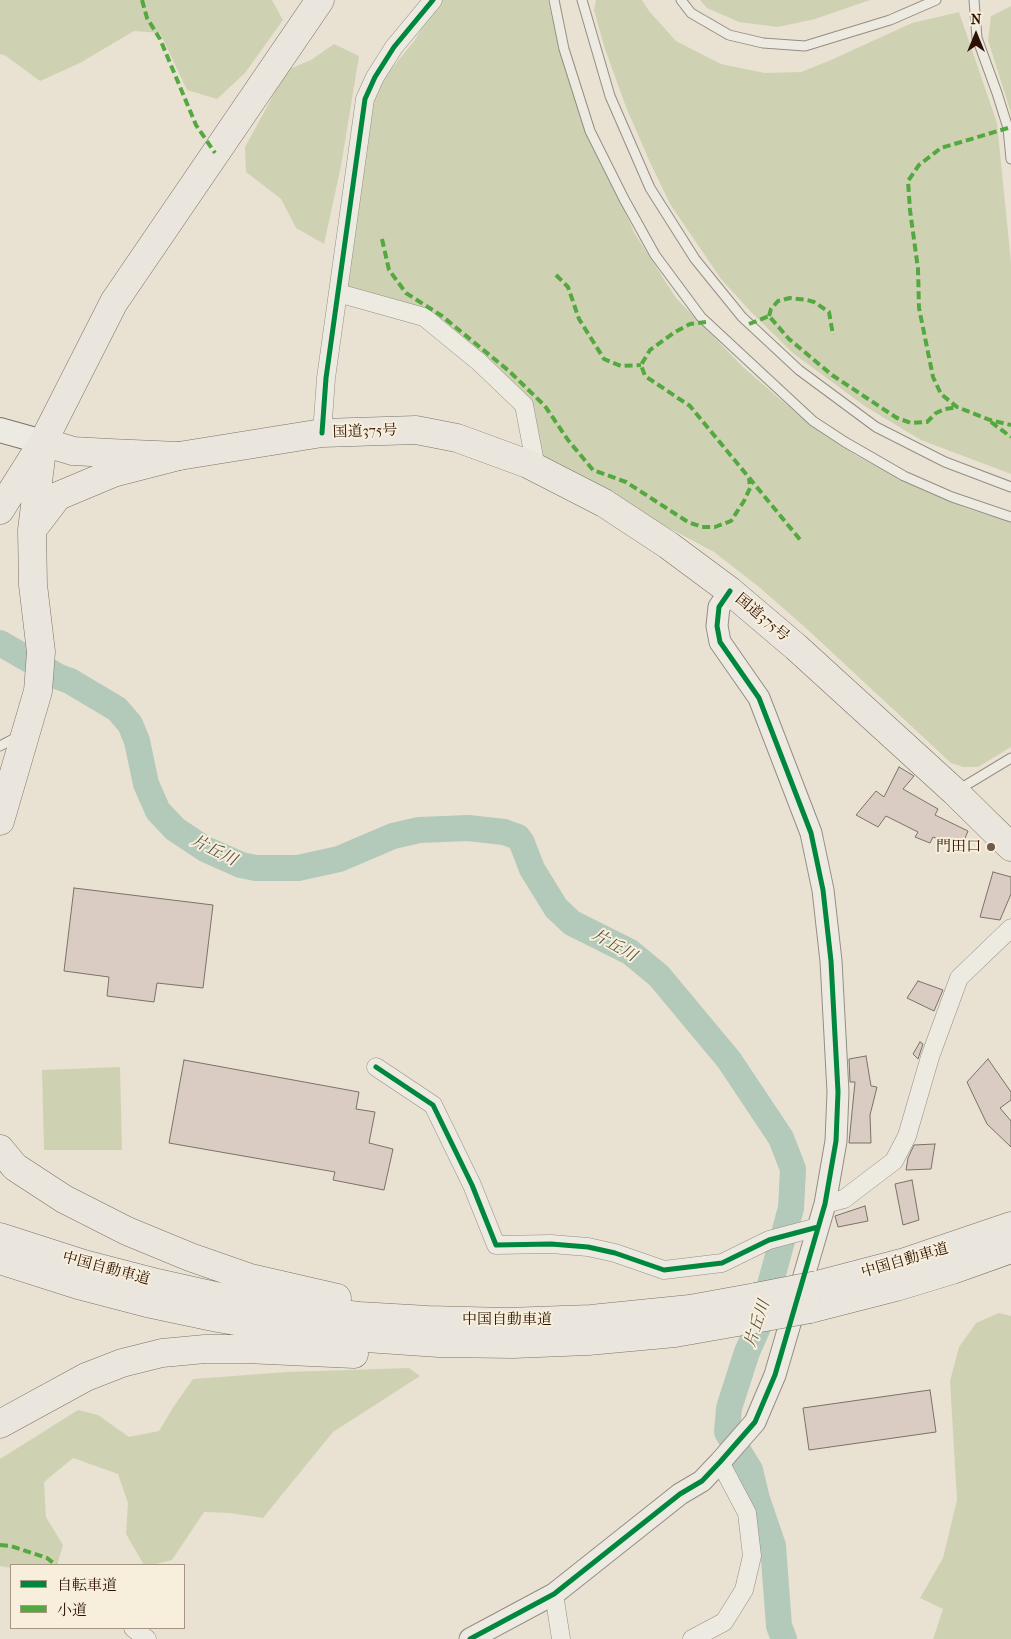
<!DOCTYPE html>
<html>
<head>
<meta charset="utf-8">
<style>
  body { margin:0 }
  #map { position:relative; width:1011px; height:1639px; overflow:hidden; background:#e9e2d2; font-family:"IM FELL French Canon","Noto Serif JP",serif }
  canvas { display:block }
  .legend { position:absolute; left:10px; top:1564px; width:175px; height:65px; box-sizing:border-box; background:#f7efdc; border:1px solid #a79684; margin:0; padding:6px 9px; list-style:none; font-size:15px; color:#2f1101 }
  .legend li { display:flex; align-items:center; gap:10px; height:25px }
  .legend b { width:25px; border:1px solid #a79684 }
  .north { position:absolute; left:951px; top:10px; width:50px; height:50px; -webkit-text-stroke:4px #f7efdc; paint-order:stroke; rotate:0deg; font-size:14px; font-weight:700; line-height:20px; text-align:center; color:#2f1101 }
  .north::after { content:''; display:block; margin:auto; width:18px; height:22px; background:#2f1101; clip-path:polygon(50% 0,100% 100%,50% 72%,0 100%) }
</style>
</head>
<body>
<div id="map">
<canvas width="1011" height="1639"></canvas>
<ul class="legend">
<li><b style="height:6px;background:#00873e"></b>自転車道</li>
<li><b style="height:6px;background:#54a840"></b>小道</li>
</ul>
<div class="north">N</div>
</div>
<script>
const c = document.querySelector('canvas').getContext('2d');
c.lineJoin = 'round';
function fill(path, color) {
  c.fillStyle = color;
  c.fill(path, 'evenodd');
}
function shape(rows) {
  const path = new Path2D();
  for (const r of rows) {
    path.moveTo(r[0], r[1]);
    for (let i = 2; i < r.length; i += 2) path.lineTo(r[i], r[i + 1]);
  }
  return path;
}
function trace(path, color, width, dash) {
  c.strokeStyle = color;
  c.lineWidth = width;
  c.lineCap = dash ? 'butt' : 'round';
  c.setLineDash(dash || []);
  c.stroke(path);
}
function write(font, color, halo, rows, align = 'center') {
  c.font = font + ' "IM FELL French Canon","Noto Serif JP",serif';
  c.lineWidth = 4;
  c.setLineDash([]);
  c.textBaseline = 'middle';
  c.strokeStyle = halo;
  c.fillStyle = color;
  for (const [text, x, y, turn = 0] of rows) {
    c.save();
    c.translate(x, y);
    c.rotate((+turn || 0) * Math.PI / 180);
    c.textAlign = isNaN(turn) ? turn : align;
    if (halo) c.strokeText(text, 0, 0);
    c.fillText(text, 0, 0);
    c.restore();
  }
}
const green = shape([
  [0,0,272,0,283,20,245,73,217,99,187,90,160,33,134,31,80,63,40,81,6,56,0,54],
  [440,0,548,0,559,49,584,125,635,234,676,298,743,367,802,418,855,455,907,482,968,509,1011,522,1011,747,978,767,963,767,951,763,808,630,759,587,714,552,538,458,530,407,441,323,348,287,372,93,414,41],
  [596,0,642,0,649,11,676,41,721,64,765,73,801,72,831,60,912,23,959,12,997,123,1011,262,1011,474,921,440,866,407,794,354,751,312,721,279,670,204,649,160,626,107,604,46,594,10],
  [700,0,870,0,815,19,778,27,739,22,707,8],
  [1011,6,1011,113,988,40,991,16],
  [334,44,359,56,341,166,324,244,296,228,281,199,246,172,245,147,287,70,311,60],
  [120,1067,122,1150,44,1150,42,1070],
  [999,1313,1011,1316,1011,1639,933,1639,943,1609,920,1598,943,1558,957,1500,950,1381,959,1347,976,1323],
  [409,1368,420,1376,333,1432,263,1518,230,1513,204,1512,172,1560,152,1565,144,1565,126,1534,128,1503,118,1474,73,1458,44,1482,46,1517,63,1545,57,1565,11,1565,11,1568,0,1566,0,1459,78,1410,98,1415,129,1437,159,1431,174,1406,193,1379,287,1372]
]);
const river = shape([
  [0,643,59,677,70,681,117,709,130,724,137,741,146,784,158,811,175,829,205,849,241,865,256,868,298,868,339,859,393,836,419,830,468,828,504,832,518,837,522,843,532,869,556,908,572,923,630,952,659,976,729,1060,781,1138,793,1169,791,1208,759,1325,747,1352,729,1408,727,1432,750,1470,757,1499,773,1546,779,1626,784,1639]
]);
const building = shape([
  [899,767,914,776,903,789,938,809,935,815,968,831,961,848,933,837,930,843,915,837,918,832,886,816,878,827,856,815,876,791,884,797,899,767],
  [993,872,1011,877,1011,894,1000,920,980,917,993,872],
  [74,888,213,905,203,988,157,983,154,1002,107,996,109,977,64,971,74,888],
  [918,981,943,990,934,1011,907,998,918,981],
  [920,1042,923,1044,918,1059,913,1054,920,1042],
  [866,1056,871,1086,877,1087,870,1115,871,1143,849,1143,855,1082,850,1082,849,1059,866,1056],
  [988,1059,1011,1092,1011,1100,1000,1108,1011,1121,1011,1147,987,1124,967,1082,988,1059],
  [184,1060,359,1092,356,1109,375,1112,369,1143,393,1149,384,1190,333,1180,335,1172,169,1143,184,1060],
  [935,1144,931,1169,906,1170,908,1158,914,1145,935,1144],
  [912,1180,919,1220,903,1225,895,1184,912,1180],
  [865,1206,868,1221,838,1227,835,1216,865,1206],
  [930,1390,936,1432,809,1450,803,1408,930,1390]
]);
const service = shape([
  [554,0,564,49,590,131,624,199,655,255,701,317,813,421,845,442,904,476,952,497,1011,517],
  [582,0,610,96,650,188,695,259,742,317,799,370,876,427,945,462,1011,487],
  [681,0,691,13,729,35,763,43,805,46,890,20,936,0],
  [974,0,977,38,997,93,1008,128,1011,159],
  [0,746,19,736],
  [958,790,1011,758]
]);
const minor = shape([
  [338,293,424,317,479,362,524,405,536,468],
  [322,433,326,378,365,99,375,77,394,47,433,0],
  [376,1067,433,1105,472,1185,496,1245,551,1244,588,1247,615,1253,664,1270,722,1263,769,1240,818,1227],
  [825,1204,844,1199,894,1161,907,1136,930,1057,959,978,1011,928],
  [554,1594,561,1639],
  [133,1628,147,1639],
  [692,1639,724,1622,744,1590,752,1556,747,1513,720,1462]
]);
const tertiary = shape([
  [470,1639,554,1594,680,1494,702,1481,720,1462,755,1422,775,1375,825,1204,836,1141,838,1092,831,961,823,890,811,833,759,698,720,642,717,626,719,607,730,591]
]);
const secondary = shape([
  [0,430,43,442]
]);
const trunk = shape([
  [320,0,114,302,43,442,73,451,109,453,179,456,322,433,416,430,457,438,528,464,604,503,668,545,730,591,796,647,955,792,1011,847]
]);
const motorway = shape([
  [0,510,39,448],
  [32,530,58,496,113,473,179,456],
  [0,821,38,691,41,652,33,585,32,530,43,442],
  [0,1149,15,1167,64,1199,127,1231,190,1257,250,1278,337,1298],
  [0,1237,84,1264,157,1283,224,1298,296,1309,359,1316,428,1320,507,1322,591,1319,690,1309,756,1297],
  [0,1260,78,1285,147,1303,218,1318,288,1330,366,1338,439,1343,513,1344,588,1341,675,1333,749,1320],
  [817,1285,905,1262,1011,1226],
  [810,1309,896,1287,952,1270,1011,1249],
  [0,1424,86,1377,122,1363,162,1353,205,1349,246,1349,354,1354]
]);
const motorwayBridge = shape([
  [756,1297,817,1285],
  [749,1320,810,1309]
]);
const quiet = shape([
  [142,0,147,18,160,39,196,125,215,153],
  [1008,128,941,148,919,165,908,181,910,210,918,269,919,308,933,377,941,394,957,407,990,420,1011,425],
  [382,239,389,270,406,293,442,316,509,371,545,406,568,440,593,470,626,482,688,522,702,527,715,527,731,521,744,501,750,488,749,478],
  [556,275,568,287,579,319,604,359,621,366,641,365],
  [769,316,771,309,778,301,790,298,807,300,814,302,829,312,833,335],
  [706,322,690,324,675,332,650,350,641,365,645,376,690,406,802,542],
  [749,324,769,316,789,339,832,375,897,418,911,423,927,422,936,413,945,409,958,407],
  [991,422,1011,437],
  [0,1545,11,1546,47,1558,56,1565]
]);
const cycleway = shape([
  [322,433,326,378,365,99,375,77,394,47,433,0],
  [376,1067,433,1105,472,1185,496,1245,551,1244,588,1247,615,1253,664,1270,722,1263,769,1240,818,1227],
  [470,1639,554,1594,680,1494,702,1481,720,1462,755,1422,775,1375,825,1204,836,1141,838,1092,831,961,823,890,811,833,759,698,720,642,717,626,719,607,730,591]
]);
const markers = [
  [991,847,5,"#705a4a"]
];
const streetNames = [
  ["国道375号",365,432,-2],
  ["国道375号",762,618,40],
  ["中国自動車道",905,1261,-16],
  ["中国自動車道",106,1269,15],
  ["中国自動車道",507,1320]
];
const poiNames = [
  ["門田口",981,847]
];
const waterNames = [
  ["片丘川",214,851,27],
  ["片丘川",614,946,30],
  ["片丘川",758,1324,-72]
];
fill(green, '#cfd2b2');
trace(river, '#b3caba', 26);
fill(building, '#daccc2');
trace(building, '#7a7267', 1);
trace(service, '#958d83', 11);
trace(minor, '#958d83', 19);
trace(tertiary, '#958d83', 23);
trace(secondary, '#7a7267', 26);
trace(trunk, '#7a7267', 29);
trace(motorway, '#7a7267', 29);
trace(service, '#edeae2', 9);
trace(minor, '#edeae2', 18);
trace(tertiary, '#edeae2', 21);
trace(secondary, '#edeae2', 24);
trace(trunk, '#eae6dd', 28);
trace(motorway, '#eae6dd', 28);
trace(motorwayBridge, '#7a7267', 29, []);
trace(motorwayBridge, '#eae6dd', 28);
trace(quiet, '#54a840', 4, [8, 4]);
trace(cycleway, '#00873e', 5);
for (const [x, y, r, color] of markers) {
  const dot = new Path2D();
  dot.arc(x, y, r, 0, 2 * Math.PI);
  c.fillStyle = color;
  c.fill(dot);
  trace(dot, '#f7efdc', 2);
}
write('15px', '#2f1101', '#f7efdc', streetNames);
write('15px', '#2f1101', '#f7efdc', poiNames, 'right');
write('italic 16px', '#554e3e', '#f7efdc', waterNames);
</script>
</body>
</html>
